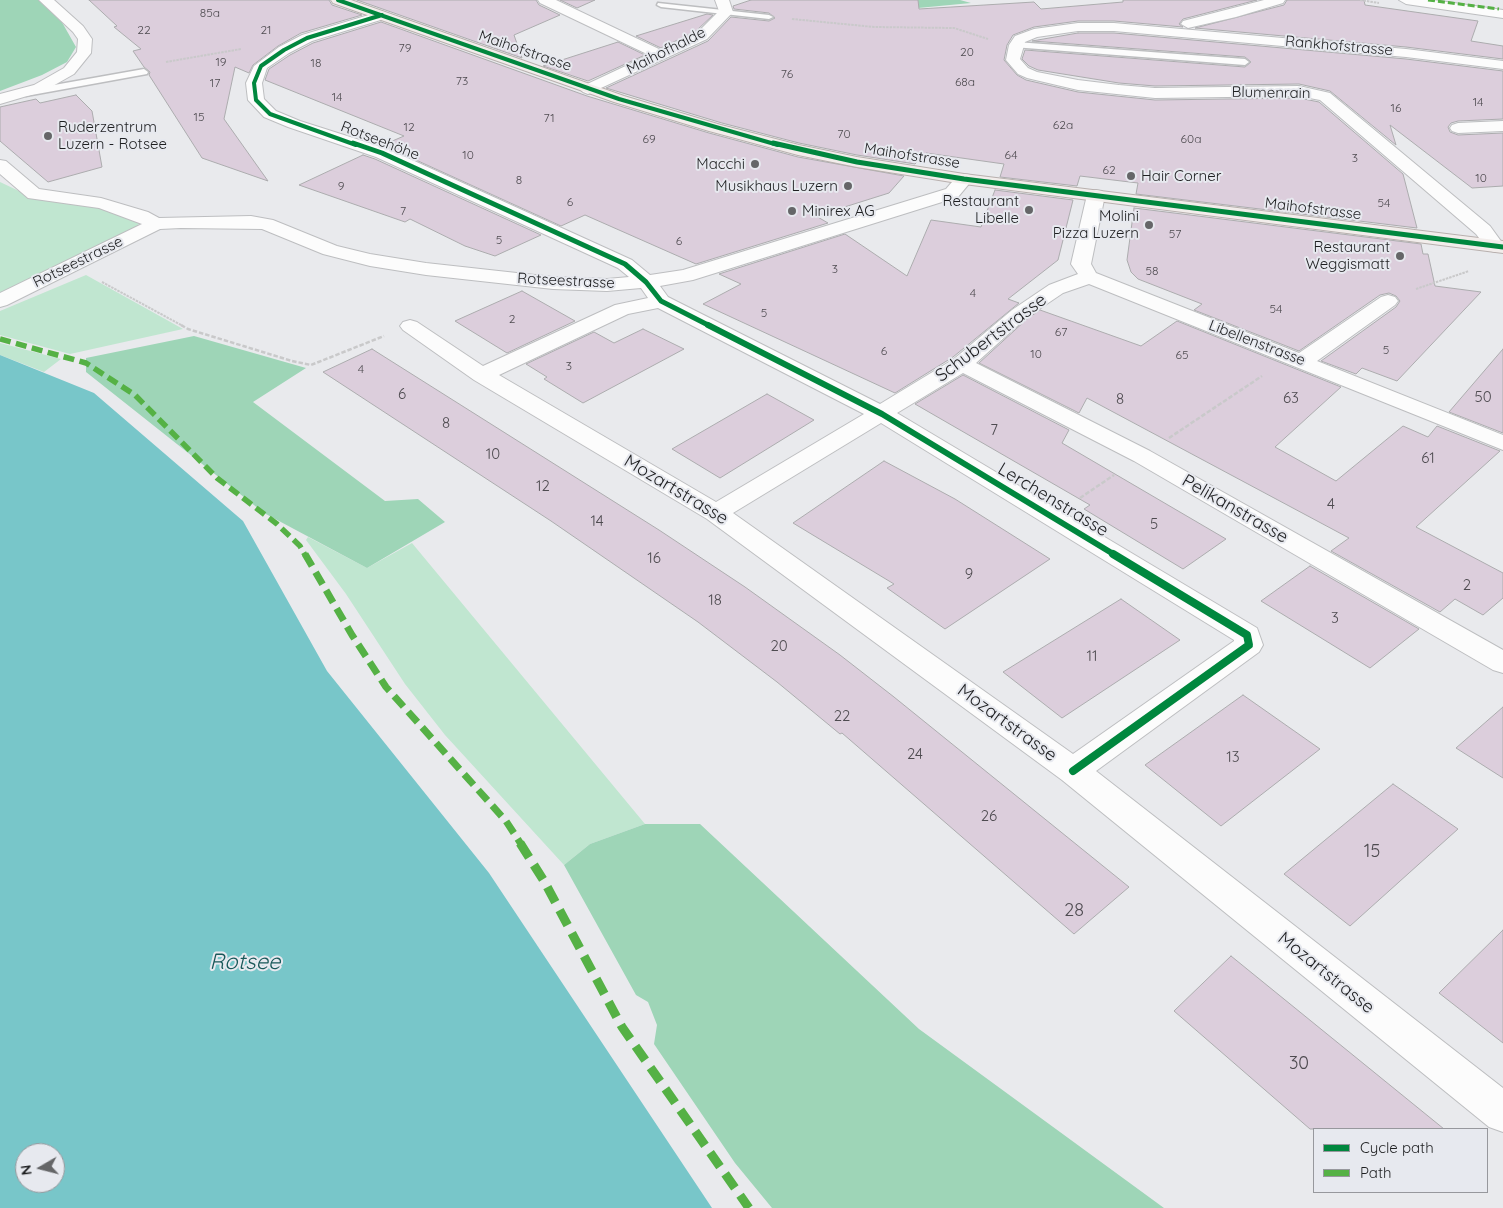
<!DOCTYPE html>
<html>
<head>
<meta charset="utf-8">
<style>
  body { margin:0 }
  #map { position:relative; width:1503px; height:1208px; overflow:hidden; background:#e9eaed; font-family:Quicksand,sans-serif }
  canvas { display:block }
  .legend { position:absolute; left:1313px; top:1128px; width:175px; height:65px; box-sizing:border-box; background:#e7e9ef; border:1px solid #97989d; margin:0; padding:6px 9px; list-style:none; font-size:15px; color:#1e1f21 }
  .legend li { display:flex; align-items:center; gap:10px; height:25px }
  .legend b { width:25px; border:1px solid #97989d }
  .north { position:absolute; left:15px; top:1143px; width:50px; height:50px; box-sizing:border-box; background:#e7e9ef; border:1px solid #97989d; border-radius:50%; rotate:262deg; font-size:14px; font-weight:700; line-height:20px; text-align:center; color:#1e1f21 }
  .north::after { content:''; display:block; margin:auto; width:18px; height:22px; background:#656668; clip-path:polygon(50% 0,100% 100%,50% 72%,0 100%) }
</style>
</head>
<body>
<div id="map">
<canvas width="1503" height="1208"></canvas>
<ul class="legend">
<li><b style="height:6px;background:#00873e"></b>Cycle path</li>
<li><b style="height:6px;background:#55b145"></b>Path</li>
</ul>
<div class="north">N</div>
</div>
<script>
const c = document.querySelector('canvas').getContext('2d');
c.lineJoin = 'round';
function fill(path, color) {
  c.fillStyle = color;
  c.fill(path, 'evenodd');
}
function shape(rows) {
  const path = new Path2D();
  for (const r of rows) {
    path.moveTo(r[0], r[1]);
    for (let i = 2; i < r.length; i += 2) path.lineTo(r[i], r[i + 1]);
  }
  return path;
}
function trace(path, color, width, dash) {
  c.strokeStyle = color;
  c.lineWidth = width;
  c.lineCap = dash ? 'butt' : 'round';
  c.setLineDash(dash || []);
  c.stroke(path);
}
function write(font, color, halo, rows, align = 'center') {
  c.font = font + ' Quicksand,sans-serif';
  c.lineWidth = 4;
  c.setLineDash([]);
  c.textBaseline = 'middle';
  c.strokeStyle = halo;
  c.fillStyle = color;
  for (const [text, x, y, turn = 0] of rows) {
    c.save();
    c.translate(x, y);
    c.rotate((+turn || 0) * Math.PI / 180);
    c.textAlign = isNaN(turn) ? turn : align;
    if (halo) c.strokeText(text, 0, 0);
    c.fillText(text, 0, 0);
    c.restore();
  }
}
const green = shape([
  [0,182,19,191,119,212,140,220,139,224,129,232,0,295],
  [86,275,183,329,70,354,0,335,0,311],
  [0,343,61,359,44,372,0,355],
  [308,537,367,568,412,543,645,824,590,844,564,865,445,735,405,684,346,594,306,540]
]);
const forest = shape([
  [0,0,40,0,59,17,76,47,67,62,42,75,0,91],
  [856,0,960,0,971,3,918,8],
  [194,336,306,368,253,402,385,501,418,499,445,522,367,568,264,513,86,372,86,358],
  [645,824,700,824,919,1029,1164,1208,772,1208,735,1163,654,1044,657,1025,648,1002,636,995,564,865,590,844]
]);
const water = shape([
  [0,355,94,393,243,521,327,671,489,873,712,1208,0,1208],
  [25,1153,55,1153,55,1183,25,1183]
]);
const building = shape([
  [89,0,329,0,332,5,362,15,301,33,278,46,253,65,249,73,235,67,224,119,268,181,202,158,149,75,150,72,144,67,133,51,141,49,114,27,117,26,89,0],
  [357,0,536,0,539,5,560,15,514,35,522,58,357,0],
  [560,0,595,0,577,8,560,0],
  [751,0,918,0,919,9,1034,2,1041,9,1123,2,1123,0,1257,0,1183,19,1179,24,1183,27,1114,21,1078,21,1034,27,1013,35,1007,45,1004,60,1017,75,1026,80,1078,92,1155,100,1299,98,1319,102,1403,174,1417,228,1136,194,1138,183,1080,176,1077,186,1000,177,1004,164,926,153,915,164,857,155,799,143,722,123,606,88,708,41,731,17,769,21,775,18,769,13,734,9,733,6,751,0],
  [1287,0,1364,0,1365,5,1478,21,1471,41,1503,46,1503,59,1406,47,1195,28,1284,5,1287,0],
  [707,14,713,15,696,31,661,48,636,36,707,14],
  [381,22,587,96,709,133,798,157,904,176,889,193,816,216,828,223,696,264,585,215,561,226,383,145,404,136,265,80,269,69,290,55,313,43,381,22],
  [1078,33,1114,33,1406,59,1503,71,1503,119,1458,121,1451,123,1448,127,1450,132,1458,135,1503,133,1503,186,1472,188,1390,125,1396,145,1330,91,1299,84,1155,86,1119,83,1038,70,1029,66,1022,59,1025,50,1245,67,1251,62,1245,57,1032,41,1078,33],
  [618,42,645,55,588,81,543,66,618,42],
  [76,95,92,111,102,167,48,182,0,141,0,107,36,99,40,103,76,95],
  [363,155,375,159,541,235,495,256,465,246,410,219,405,222,299,185,363,155],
  [995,190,1073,200,1058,260,1008,299,1019,303,953,357,895,393,703,304,741,284,719,274,845,234,907,276,931,220,981,227,995,190],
  [1134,208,1421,244,1423,254,1428,254,1435,286,1481,292,1397,381,1362,368,1356,374,1321,361,1396,307,1400,301,1396,296,1389,293,1380,295,1299,351,1194,310,1202,304,1138,279,1131,272,1127,260,1134,208],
  [522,291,575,321,507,353,455,321,522,291],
  [1040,310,1141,346,1177,321,1341,387,1275,447,1336,481,1403,426,1428,437,1437,426,1500,451,1416,527,1503,573,1503,598,1483,615,1455,599,1440,612,1331,551,1349,538,1087,398,1079,413,979,363,1027,319,1040,310],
  [643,329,684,349,583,403,544,379,547,377,526,364,594,332,614,343,643,329],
  [372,349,659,530,745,587,840,655,894,697,1129,887,1074,934,842,733,840,734,777,682,698,622,551,521,323,372,372,349],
  [1503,349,1503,433,1449,412,1503,349],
  [963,375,1069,430,1062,443,1226,539,1183,569,1084,509,1090,505,915,404,963,375],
  [767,394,814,420,720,478,672,449,767,394],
  [884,461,955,499,1050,559,945,629,887,588,894,584,793,523,884,461],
  [1310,566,1419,629,1370,668,1261,601,1310,566],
  [1121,599,1180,640,1062,718,1003,672,1121,599],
  [1243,695,1320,749,1221,826,1145,765,1243,695],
  [1503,707,1503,778,1456,748,1503,707],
  [1393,784,1458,829,1350,926,1284,874,1393,784],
  [1503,930,1503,1043,1439,993,1503,930],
  [1231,956,1444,1129,1310,1129,1174,1011,1231,956]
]);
const pathFar1 = shape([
  [1360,0,1379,3],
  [792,19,874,27,954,28,988,39],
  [166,62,241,49],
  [102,282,183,326],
  [1416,289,1469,271]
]);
const path = shape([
  [181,325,188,329,292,361,311,365,384,336],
  [1169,438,1262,376],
  [1080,498,1114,475]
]);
const service = shape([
  [658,3,769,15,773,17,769,19,661,7,657,5,658,3],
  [1016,42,1245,59,1249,62,1245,65,1013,47,1012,45,1016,42],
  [144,69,148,72,147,74,26,96,21,93,26,90,144,69]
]);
const minor = shape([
  [39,0,54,0,83,26,92,39,91,53,74,74,44,91,0,104,0,94,34,85,64,68,77,52,78,39,73,32,39,0],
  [538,0,556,0,661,50,697,33,719,11,715,0,729,0,733,12,707,39,588,94,583,92,580,89,583,86,649,55,540,3,538,0],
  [1264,0,1285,0,1283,3,1236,17,1188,28,1181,24,1183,21,1264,0],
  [382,11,389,15,387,18,312,41,289,53,267,68,262,83,264,99,276,111,300,121,388,149,632,260,650,275,683,270,946,189,958,175,964,174,970,175,973,179,958,197,693,280,660,286,668,297,880,404,954,359,1012,310,1049,285,1078,274,1071,264,1087,195,1090,191,1096,190,1102,191,1105,195,1091,264,1096,273,1299,353,1381,297,1388,295,1395,297,1398,301,1395,305,1317,361,1503,435,1503,450,1089,284,1063,293,1026,318,976,363,1150,451,1503,650,1503,673,1493,670,1134,461,963,373,897,413,1257,628,1263,645,1259,652,1096,771,1503,1088,1503,1132,1489,1127,1062,780,707,519,474,380,403,330,400,326,403,322,410,320,417,322,483,366,615,305,648,298,641,288,607,291,553,289,426,275,370,266,323,254,262,229,181,228,160,229,7,305,0,307,0,293,142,224,99,208,28,198,0,174,0,160,6,161,39,189,101,198,148,212,159,218,251,216,273,220,337,246,370,254,426,263,553,277,607,279,629,277,618,268,376,157,288,127,264,117,248,100,246,83,254,66,279,47,302,35,382,11],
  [658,308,864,414,716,502,499,375,628,314,658,308],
  [881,423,1234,640,1234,641,1073,754,733,513,881,423],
  [1078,23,1114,23,1406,49,1503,61,1503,69,1406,57,1114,31,1078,31,1037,37,1025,42,1020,59,1028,68,1037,72,1078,80,1119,85,1155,88,1299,86,1330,93,1490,226,1503,244,1503,248,1495,252,1488,250,1476,234,1320,100,1299,96,1155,98,1078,90,1027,78,1018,74,1006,60,1009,45,1015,36,1034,29,1078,23],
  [1503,121,1503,131,1458,133,1452,131,1450,128,1452,125,1458,123,1503,121]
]);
const tertiary = shape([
  [1399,0,1433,0,1503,10,1503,18,1406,4,1399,0]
]);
const primary = shape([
  [331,0,351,0,624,96,721,125,799,145,857,157,964,174,1503,241,1503,253,964,184,857,167,798,155,709,131,614,102,333,3,331,0]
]);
const quietFar3 = shape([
  [1428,0,1499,9]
]);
const quietFar2 = shape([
  [0,339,86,363,135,395,217,478,277,524,300,546,305,555]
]);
const quietFar1 = shape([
  [305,554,352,635,386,687,506,821,521,844]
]);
const quiet = shape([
  [520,843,544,881,622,1027,749,1208]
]);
const cyclewayFar3 = shape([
  [338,0,619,99,778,145],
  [356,145,270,114,256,100,254,83,261,66,284,50,307,38,382,15]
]);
const cyclewayFar2 = shape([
  [353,143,382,153,625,264,646,282,661,301,710,326],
  [773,143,857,162,964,179,1503,247]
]);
const cyclewayFar1 = shape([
  [708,325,882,414,1115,555]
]);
const cycleway = shape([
  [1073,771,1249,645,1247,635,1113,554]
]);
const markers = [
  [48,136,5,"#656668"],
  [755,164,5,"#656668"],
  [1131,176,5,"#656668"],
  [848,186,5,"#656668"],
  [1029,210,5,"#656668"],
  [792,211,5,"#656668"],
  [1149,225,5,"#656668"],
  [1400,256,5,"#656668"]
];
const farNumbernames = [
  ["85a",210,13],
  ["22",144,30],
  ["21",266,30],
  ["79",405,48],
  ["20",967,52],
  ["19",221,62],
  ["18",316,63],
  ["76",787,74],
  ["73",462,81],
  ["68a",965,82],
  ["17",215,83],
  ["14",337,97],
  ["14",1478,102],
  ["16",1396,108],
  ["15",199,117],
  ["71",549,118],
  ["62a",1063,125],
  ["12",409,127],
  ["70",844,134],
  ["69",649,139],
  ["60a",1191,139],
  ["10",468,155],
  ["64",1011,155],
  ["3",1355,158],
  ["62",1109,170],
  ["10",1481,178],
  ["8",519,180],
  ["9",341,186],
  ["6",570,202],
  ["54",1384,203],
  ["7",403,211],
  ["57",1175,234],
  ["5",499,240],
  ["6",679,241],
  ["3",835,269],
  ["58",1152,271],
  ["4",973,293],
  ["54",1276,309],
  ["5",764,313],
  ["2",512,319],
  ["67",1061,332],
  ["5",1386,350],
  ["6",884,351],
  ["10",1036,354],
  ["65",1182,355],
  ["3",569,366],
  ["4",361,369]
];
const farStreetnames = [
  ["Rankhofstrasse",1339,46,5],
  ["Maihofstrasse",525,51,19],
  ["Maihofhalde",666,51,-27],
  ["Blumenrain",1271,93,1],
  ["Rotseehöhe",380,141,21],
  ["Maihofstrasse",912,156,9],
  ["Maihofstrasse",1313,209,7],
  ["Rotseestrasse",78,262,-26],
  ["Rotseestrasse",566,281,3],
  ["Libellenstrasse",1257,343,21]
];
const farPoinames = [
  ["Ruderzentrum",58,127,"left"],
  ["Luzern - Rotsee",58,144,"left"],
  ["Macchi",745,164],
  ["Hair Corner",1141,176,"left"],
  ["Musikhaus Luzern",838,186],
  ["Restaurant",1019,201],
  ["Libelle",1019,218],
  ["Minirex AG",802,211,"left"],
  ["Molini",1139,216],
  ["Pizza Luzern",1139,233],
  ["Restaurant",1390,247],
  ["Weggismatt",1390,264]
];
const numberNames = [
  ["6",402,394],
  ["50",1483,397],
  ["63",1291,398],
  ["8",1120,399],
  ["8",446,423],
  ["7",994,430],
  ["10",493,454],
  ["61",1428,458],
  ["12",543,486],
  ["4",1331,504],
  ["14",597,521],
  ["5",1154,524],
  ["16",654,558],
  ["9",969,574],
  ["2",1467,585],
  ["18",715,600],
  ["3",1335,618],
  ["20",779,646],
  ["11",1092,656],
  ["22",842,716],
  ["24",915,754],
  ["13",1233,757],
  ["26",989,816]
];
const streetNames = [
  ["Schubertstrasse",991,338,-37],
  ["Mozartstrasse",676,490,31],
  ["Lerchenstrasse",1053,500,31],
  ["Pelikanstrasse",1235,509,30],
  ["Mozartstrasse",1007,723,36],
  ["Mozartstrasse",1326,973,39]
];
const nearNumbernames = [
  ["15",1372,852],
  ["28",1074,911],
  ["30",1299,1064]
];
const nearWaternames = [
  ["Rotsee",245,962]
];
fill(green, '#c0e6d0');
fill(forest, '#9ed5b7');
fill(water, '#78c6c9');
fill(building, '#dccedc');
trace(building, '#acacae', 1);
trace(service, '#bdbec0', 3);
trace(minor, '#bdbec0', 2);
trace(tertiary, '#bdbec0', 2);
trace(primary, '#b8b0ae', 2);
trace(pathFar1, '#c9c9ca', 2, [2.5, 1]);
trace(path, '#c9c9ca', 2.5, [4.5, 2]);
fill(service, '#fcfcfc');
fill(minor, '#fcfcfc');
fill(tertiary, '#fcfcfc');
fill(primary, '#f2edeb');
trace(quietFar3, '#55b145', 3, [7, 3]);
trace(quietFar2, '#55b145', 5.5, [11, 5.5]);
trace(quietFar1, '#55b145', 7, [14, 7]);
trace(quiet, '#55b145', 9, [17, 9]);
trace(cyclewayFar3, '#00873e', 4);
trace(cyclewayFar2, '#00873e', 5);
trace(cyclewayFar1, '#00873e', 6);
trace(cycleway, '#00873e', 8);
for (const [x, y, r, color] of markers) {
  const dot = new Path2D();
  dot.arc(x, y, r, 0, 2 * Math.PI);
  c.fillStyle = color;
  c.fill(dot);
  trace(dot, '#e7e9ef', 2);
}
write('12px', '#4e4b50', null, farNumbernames);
write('15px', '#1e1f21', '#e7e9ef', farStreetnames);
write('15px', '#1e1f21', '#e7e9ef', farPoinames, 'right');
write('15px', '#4e4b50', null, numberNames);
write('18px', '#1e1f21', '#e7e9ef', streetNames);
write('18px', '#4e4b50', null, nearNumbernames);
write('italic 22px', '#195859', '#e7e9ef', nearWaternames);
</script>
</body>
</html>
